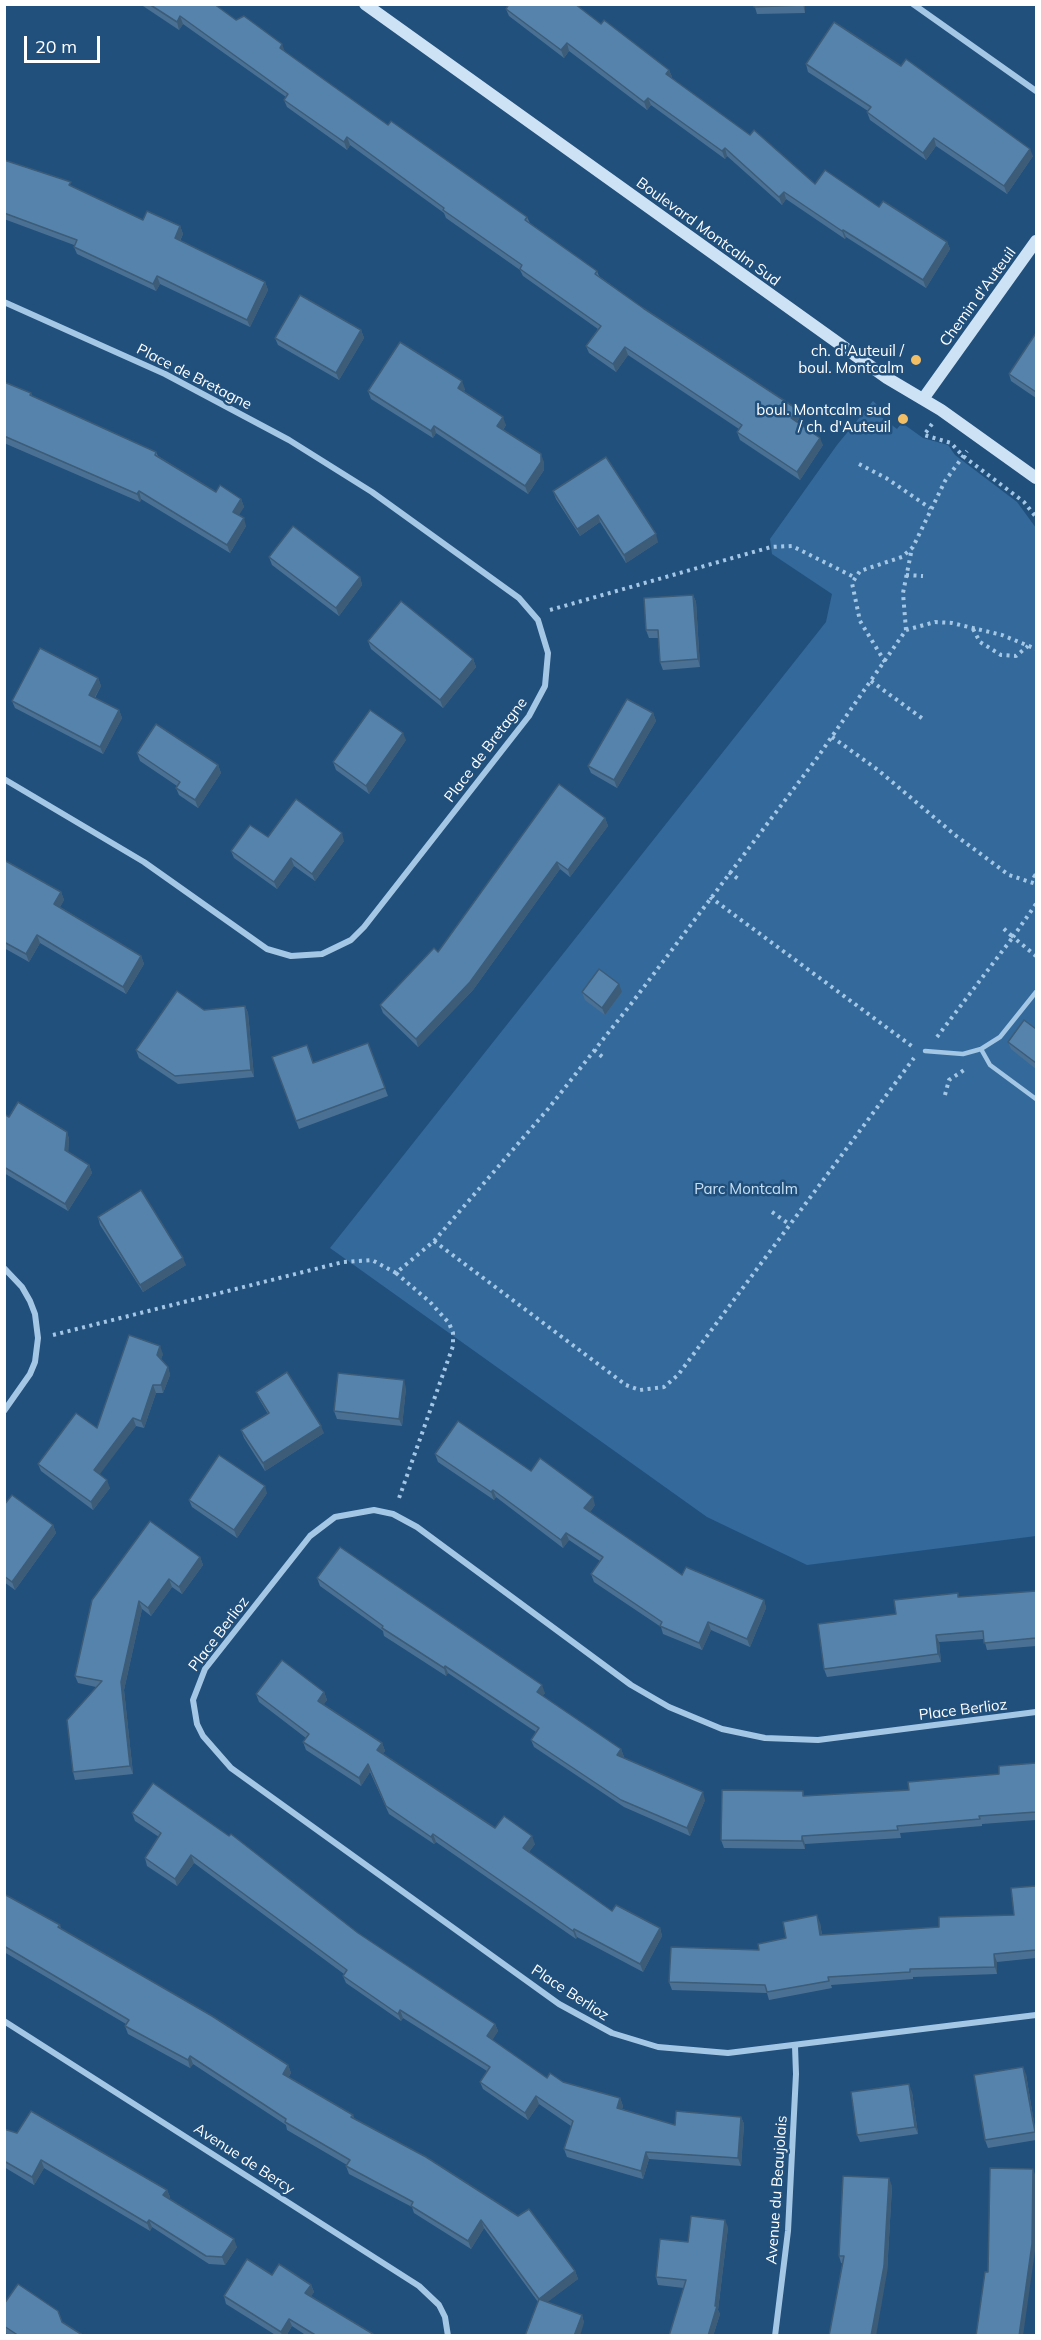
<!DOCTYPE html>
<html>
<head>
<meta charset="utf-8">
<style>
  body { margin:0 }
  #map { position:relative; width:1041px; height:2340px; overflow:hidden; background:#21507d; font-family:Mulish,sans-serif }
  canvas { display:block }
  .frame { position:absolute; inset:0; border:6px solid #fff; pointer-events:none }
  .scale { position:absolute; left:24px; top:36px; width:76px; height:27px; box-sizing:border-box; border:3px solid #fff; border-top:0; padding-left:8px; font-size:18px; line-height:21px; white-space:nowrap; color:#fff; -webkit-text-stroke:4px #21507d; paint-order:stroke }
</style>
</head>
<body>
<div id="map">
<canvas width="1041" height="2340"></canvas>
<div class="frame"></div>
<div class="scale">20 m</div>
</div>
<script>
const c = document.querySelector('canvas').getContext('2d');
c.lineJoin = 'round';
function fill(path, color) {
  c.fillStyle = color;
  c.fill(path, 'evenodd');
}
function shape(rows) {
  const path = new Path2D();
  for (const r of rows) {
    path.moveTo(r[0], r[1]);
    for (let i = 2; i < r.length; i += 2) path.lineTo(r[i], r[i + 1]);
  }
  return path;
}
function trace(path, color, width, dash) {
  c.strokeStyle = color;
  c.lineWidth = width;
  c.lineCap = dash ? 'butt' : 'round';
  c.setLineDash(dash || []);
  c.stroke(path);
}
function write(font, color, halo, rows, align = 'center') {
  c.font = font + ' Mulish,sans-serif';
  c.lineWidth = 5;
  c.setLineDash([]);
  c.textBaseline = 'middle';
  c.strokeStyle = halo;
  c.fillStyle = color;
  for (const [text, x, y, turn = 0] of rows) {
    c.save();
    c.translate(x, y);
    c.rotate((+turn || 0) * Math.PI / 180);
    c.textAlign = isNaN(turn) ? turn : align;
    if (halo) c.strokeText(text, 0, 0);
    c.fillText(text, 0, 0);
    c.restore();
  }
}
const green = shape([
  [873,401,877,405,873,411,897,429,902,423,923,438,948,445,955,455,1017,502,1036,528,1036,1536,807,1565,707,1517,330,1248,826,622,832,594,772,554,770,539,837,445]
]);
const path = shape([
  [932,424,924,435,951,443,963,456,1024,502,1036,517],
  [859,464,886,478,930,508],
  [906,575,923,576],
  [550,610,771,547,792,546,854,577],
  [973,629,980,642,1001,655,1016,656,1028,646],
  [906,630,903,593,912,548],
  [885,662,860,621,852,583,860,571,902,557,913,547,945,481,967,451],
  [871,681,923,719],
  [832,737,878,770,955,835,1009,875,1036,884],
  [729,872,741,881],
  [1033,875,1036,877],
  [710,897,913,1047],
  [1036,904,1013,937,1036,956],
  [937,1037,1013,937,1002,927],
  [594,1050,605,1059],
  [945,1095,949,1080,964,1070],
  [772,1212,789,1224],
  [434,1241,626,1385,640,1390,664,1387,678,1375,914,1058],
  [396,1273,430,1302,449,1323,453,1333,453,1346,398,1501],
  [53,1335,343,1262,372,1260,396,1273,434,1241,548,1109,631,1004,817,758,906,630,935,622,952,623,1002,635,1036,649]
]);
const lane = shape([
  [981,1049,990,1065,1036,1099],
  [925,1051,963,1054,981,1049,1000,1037,1036,992]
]);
const street = shape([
  [913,4,1036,91],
  [4,302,165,374,289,440,372,492,519,598,538,620,548,653,545,686,529,716,364,927,351,940,322,954,291,956,267,949,144,862,4,779],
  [4,1268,22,1287,30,1301,35,1314,38,1338,35,1362,30,1374,4,1411],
  [1036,1712,818,1740,765,1738,722,1729,669,1707,631,1685,417,1527,393,1514,374,1510,335,1517,310,1536,205,1669,193,1700,197,1724,203,1736,231,1768,559,2004,612,2033,658,2047,728,2053,1036,2015],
  [4,2021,419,2286,439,2305,445,2317,448,2336],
  [775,2336,788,2231,796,2074,795,2046]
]);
const secondary = shape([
  [365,4,887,378,941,410,1036,478],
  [923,399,1036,241]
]);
const wall = shape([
  [140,4,214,4,236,20,285,52,388,125,527,217,530,223,597,271,599,276,643,308,800,417,797,422,823,445,800,480,740,440,737,432,739,429,628,355,616,372,589,353,586,346,598,329,523,276,520,270,446,218,444,213,350,145,347,150,287,107,284,100,286,97,183,24,179,30],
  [754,4,805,4,805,13,757,14],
  [506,9,601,24,669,70,672,77,671,78,815,184,879,207,947,242,950,249,926,288,846,237,845,239,786,199,782,205,727,156,725,159,651,105,647,110,569,51,564,58,509,16],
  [806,64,1033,156,1007,194,936,146,926,160,870,120,867,112,868,111,808,72],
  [4,160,73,187,143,220,180,226,183,234,180,241,265,282,268,290,250,327,160,284,156,291,77,254,74,247,74,245,4,219],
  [361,330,364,338,339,380,278,345,275,338],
  [1036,333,1036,398,1011,381,1009,374],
  [4,382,31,393,32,396,156,452,158,456,216,492,241,499,244,507,238,515,246,526,230,553,141,499,140,502,4,443],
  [465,389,464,391,506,425,503,430,544,462,544,470,528,494,436,433,433,438,371,399,368,391],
  [553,491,658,542,626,563,600,522,580,536,556,499],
  [269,557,360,577,362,585,339,616,272,565],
  [693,595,696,602,700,667,663,670,660,662,658,638,649,638,646,630],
  [368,641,473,659,476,667,443,708,371,649],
  [98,678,101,686,95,698,119,710,122,718,103,754,15,708,12,701],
  [653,713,656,721,617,788,591,773,588,766],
  [406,740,369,794,336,770,333,762],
  [137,753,218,765,221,773,198,808,179,795,176,788,177,786,140,761],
  [605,818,608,826,570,877,560,869,473,990,418,1047,383,1013,380,1005,438,952],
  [268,837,344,841,315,881,294,866,277,889,234,858,231,851],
  [4,860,61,892,64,900,60,907,141,956,144,964,126,994,40,943,29,962,4,948],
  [582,992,622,992,605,1015,585,1000],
  [245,1006,248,1013,254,1077,178,1084,139,1058,136,1050],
  [1036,1029,1036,1069,1011,1049,1008,1042],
  [368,1043,388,1096,299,1129,272,1057,313,1063],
  [4,1114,9,1117,67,1132,69,1139,68,1152,89,1165,92,1173,68,1211,4,1173],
  [98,1217,186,1265,143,1292,100,1225],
  [163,1354,161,1359,168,1367,170,1375,163,1393,156,1393,144,1428,136,1426,99,1474,110,1488,93,1510,41,1471,38,1464,97,1428],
  [406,1388,402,1426,337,1419,334,1411],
  [256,1392,324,1433,265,1471,244,1438,241,1430,268,1414,259,1399],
  [435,1454,531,1471,595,1505,590,1512,682,1575,764,1600,766,1608,750,1647,711,1630,702,1650,663,1634,661,1627,594,1582,591,1574,600,1561,569,1540,563,1548,496,1497,494,1500,438,1462],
  [267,1493,237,1538,192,1507,189,1500],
  [4,1505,53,1525,56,1533,15,1590,4,1582],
  [200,1557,203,1565,182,1594,172,1587,151,1616,142,1609,124,1690,133,1774,75,1780,73,1772,96,1687,78,1683,75,1676,92,1600],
  [317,1578,545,1693,542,1696,621,1749,624,1757,623,1758,705,1800,690,1836,624,1807,534,1747,531,1740,536,1732,448,1673,446,1676,384,1636,383,1631,320,1586],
  [1036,1591,1036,1646,987,1650,984,1639,939,1642,941,1662,827,1677,824,1669,896,1614,960,1597],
  [324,1692,327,1700,323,1705,382,1743,385,1751,382,1754,495,1828,535,1844,529,1852,612,1911,660,1928,662,1936,643,1972,577,1937,576,1939,436,1842,434,1844,389,1814,370,1772,361,1786,306,1750,303,1742,306,1738,259,1702,256,1694],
  [1036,1763,1036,1820,982,1824,982,1826,900,1833,901,1838,805,1844,805,1849,724,1848,721,1840,803,1791,804,1796,909,1790,999,1774],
  [132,1813,358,1933,495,2024,498,2031,492,2040,547,2078,563,2082,620,2098,623,2106,622,2109,675,2125,741,2117,744,2124,741,2166,649,2159,643,2179,567,2157,564,2149,571,2126,539,2104,528,2120,483,2089,480,2082,487,2071,403,2018,401,2021,346,1983,343,1976,344,1974,194,1863,177,1886,147,1866,145,1858,159,1837,135,1821],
  [1036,1886,1036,1958,997,1962,997,1974,913,1977,913,1979,831,1985,832,1988,769,2000,767,1993,672,1990,669,1982,759,1950,786,1938,820,1923,822,1935,939,1927,1014,1915],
  [4,1894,60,1925,61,1929,288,2065,291,2073,288,2078,353,2115,354,2119,575,2271,578,2279,547,2302,582,2315,584,2323,538,2302,484,2228,471,2249,414,2213,412,2207,349,2174,346,2166,347,2165,287,2130,286,2125,193,2064,190,2068,128,2034,125,2026,126,2024,4,1952],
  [1026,2074,1036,2135,1036,2140,988,2148,985,2140],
  [912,2092,918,2134,860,2142,857,2135],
  [4,2129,167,2190,170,2197,169,2199,237,2247,225,2265,209,2264,152,2227,150,2231,44,2168,34,2185,4,2167],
  [892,2186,887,2273,841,2263,839,2256],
  [728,2227,718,2310,720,2314,713,2336,669,2336,684,2288,658,2285,656,2277],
  [272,2275,311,2285,314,2292,311,2296,373,2336,307,2336,292,2326,286,2336,277,2336,226,2304,224,2296],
  [4,2304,62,2322,84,2336,10,2336,4,2332]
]);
const shadedWall = shape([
  [803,4,805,4,805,13],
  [180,16,183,24,179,30,177,22],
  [567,43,569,51,564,58,561,50],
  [282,44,285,52,280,48],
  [669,70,672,77,669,82,666,74],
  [648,98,651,105,647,110,644,102],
  [347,137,350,145,347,150,344,142],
  [934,138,936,146,926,160,923,153],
  [725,148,727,156,725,159,722,151],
  [1030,149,1033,156,1007,194,1004,186],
  [784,192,786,199,782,205,779,197],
  [180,226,183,234,177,246,175,238],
  [843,230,846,237,845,239,842,231],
  [947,242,950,249,926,288,923,280],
  [157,276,160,284,156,291,153,284],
  [265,282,268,290,250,327,247,320],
  [361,330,364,338,339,380,336,373],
  [625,347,628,355,616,372,613,364],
  [462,381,465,389,461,395,458,388],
  [797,409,800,417,794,425,791,418],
  [503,417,506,425,500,434,497,426],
  [434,426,436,433,433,438,431,431],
  [820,438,823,445,800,480,797,472],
  [541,454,544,462,544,470,528,494,525,486],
  [139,491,141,499,140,502,137,494],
  [241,499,244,507,236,520,233,512],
  [598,515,600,522,580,536,577,529],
  [244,518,246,526,230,553,227,545],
  [656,534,658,542,626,563,624,555],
  [360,577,362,585,339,616,336,608],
  [693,595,696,602,700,667,698,659],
  [473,659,476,667,443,708,440,700],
  [98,678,101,686,92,702,89,695],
  [119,710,122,718,103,754,100,747],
  [653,713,656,721,617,788,614,780],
  [403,733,406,740,369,794,366,786],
  [218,765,221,773,198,808,195,800],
  [605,818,608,826,570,877,568,870],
  [342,833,344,841,315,881,312,874],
  [291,858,294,866,277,889,274,882],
  [557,862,560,869,473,990,418,1047,416,1039],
  [61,892,64,900,57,912,54,904],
  [37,935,40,943,29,962,26,954],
  [141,956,144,964,126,994,123,987],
  [619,984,622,992,605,1015,602,1008],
  [245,1006,248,1013,254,1077,251,1070],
  [67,1132,69,1139,68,1158,65,1150],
  [89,1165,92,1173,68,1211,65,1204],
  [183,1258,186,1265,143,1292,140,1285],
  [160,1346,163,1354,160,1362,157,1355],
  [168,1367,170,1375,163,1393,161,1385],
  [404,1380,406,1388,402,1426,399,1419],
  [153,1385,156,1393,144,1428,141,1421],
  [133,1418,136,1426,97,1478,94,1470],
  [321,1426,324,1433,265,1471,263,1463],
  [107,1480,110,1488,93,1510,91,1502],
  [265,1486,267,1493,237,1538,234,1530],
  [493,1490,496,1497,494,1500,491,1492],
  [593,1497,595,1505,587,1516,584,1508],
  [53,1525,56,1533,15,1590,12,1582],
  [566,1533,569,1540,563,1548,561,1540],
  [200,1557,203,1565,182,1594,179,1587],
  [169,1579,172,1587,151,1616,148,1608],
  [764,1600,766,1608,750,1647,747,1639],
  [139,1601,142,1609,124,1690,133,1774,130,1766,121,1682],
  [708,1622,711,1630,702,1650,699,1643],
  [936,1635,939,1642,941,1662,938,1654],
  [445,1666,448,1673,446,1676,444,1668],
  [542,1685,545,1693,540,1700,537,1692],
  [324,1692,327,1700,320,1709,318,1701],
  [382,1743,385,1751,380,1758,377,1750],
  [621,1749,624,1757,620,1763,617,1755],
  [368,1764,370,1772,361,1786,359,1778],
  [703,1792,705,1800,690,1836,687,1828],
  [433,1834,436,1842,434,1844,431,1837],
  [532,1836,535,1844,526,1856,523,1848],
  [802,1836,805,1844,805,1849,802,1841],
  [191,1855,194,1863,177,1886,175,1879],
  [817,1915,820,1923,823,1943,820,1935],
  [660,1928,662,1936,643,1972,640,1964],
  [574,1929,577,1937,576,1939,573,1931],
  [994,1954,997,1962,997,1974,995,1967],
  [400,2010,403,2018,401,2021,398,2014],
  [495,2024,498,2031,490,2044,487,2036],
  [190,2056,193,2064,190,2068,188,2060],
  [288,2065,291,2073,285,2082,283,2074],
  [1023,2067,1026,2074,1036,2137,1035,2132],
  [909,2084,912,2092,918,2134,915,2127],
  [536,2096,539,2104,528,2120,525,2113],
  [620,2098,623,2106,620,2116,617,2108],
  [741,2117,744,2124,741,2166,738,2158],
  [646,2152,649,2159,643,2179,641,2171],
  [41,2160,44,2168,34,2185,32,2177],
  [1033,2169,1036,2177,1035,2251,1023,2336,1019,2336],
  [889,2178,892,2186,887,2273,876,2336,871,2336],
  [167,2190,170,2197,166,2203,163,2195],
  [149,2220,152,2227,150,2231,147,2223],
  [481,2220,484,2228,471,2249,468,2241],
  [725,2220,728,2227,718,2310,720,2314,713,2336,708,2336,715,2306],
  [234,2239,237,2247,225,2265,222,2257],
  [575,2271,578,2279,541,2307,539,2299],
  [311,2285,314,2292,308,2301,305,2293],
  [582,2315,584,2323,580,2336,574,2336],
  [289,2319,292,2326,286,2336,282,2336,281,2332]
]);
const building = shape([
  [149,4,214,4,236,20,244,16,282,44,280,48,333,86,388,125,391,121,527,217,525,220,597,271,595,274,643,308,797,409,791,418,820,438,797,472,737,432,742,425,625,347,613,364,586,346,601,326,520,269,522,265,443,210,444,208,347,137,344,142,284,100,288,94,180,16,177,22,149,4],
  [509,4,575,4,601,24,604,20,669,70,666,74,750,135,754,130,815,184,825,170,879,207,883,201,947,242,923,280,843,230,842,231,784,192,779,197,725,148,722,151,648,98,644,102,567,43,561,50,506,9,509,4],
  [754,4,803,4,803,5,754,7,754,4],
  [834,22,901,66,906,59,1030,149,1004,186,934,138,923,153,867,112,871,107,806,64,834,22],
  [4,160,71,182,69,185,143,220,147,211,180,226,175,238,265,282,247,320,157,276,153,284,74,247,77,240,4,213,4,160],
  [300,295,361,330,336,373,275,338,300,295],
  [1036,333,1036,392,1009,374,1036,333],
  [400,342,462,381,458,388,503,417,497,426,541,454,541,462,525,486,434,426,431,431,368,391,400,342],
  [4,382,31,393,30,395,156,452,155,455,216,492,220,485,241,499,233,512,244,518,227,545,139,491,137,494,4,436,4,382],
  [606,457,656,534,624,555,598,515,577,529,553,491,606,457],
  [293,526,360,577,336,608,269,557,293,526],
  [693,595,698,659,660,662,658,630,646,630,644,598,693,595],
  [401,601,473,659,440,700,368,641,401,601],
  [40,648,98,678,89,695,119,710,100,747,12,701,40,648],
  [627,699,653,713,614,780,588,766,627,699],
  [370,710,403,733,366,786,333,762,370,710],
  [156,724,218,765,195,800,176,788,180,782,137,753,156,724],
  [559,784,605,818,568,870,557,862,470,982,416,1039,380,1005,434,948,438,952,559,784],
  [296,799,342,833,312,874,291,858,274,882,231,851,250,825,268,837,296,799],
  [4,860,61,892,54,904,141,956,123,987,37,935,26,954,4,942,4,860],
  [599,969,619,984,602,1008,582,992,599,969],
  [177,991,204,1010,245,1006,251,1070,175,1076,136,1050,177,991],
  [1024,1020,1036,1029,1036,1063,1008,1042,1024,1020],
  [368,1043,385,1088,296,1121,272,1057,307,1045,313,1063,368,1043],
  [18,1102,67,1132,65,1150,89,1165,65,1204,4,1167,4,1114,9,1117,18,1102],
  [141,1190,183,1258,140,1285,98,1217,141,1190],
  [129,1335,160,1346,157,1355,168,1367,161,1385,153,1385,141,1421,133,1418,94,1470,107,1480,91,1502,38,1464,76,1413,97,1428,129,1335],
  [287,1372,321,1426,263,1463,241,1430,269,1413,256,1392,287,1372],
  [338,1373,404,1380,399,1419,334,1411,338,1373],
  [458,1421,531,1471,540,1458,593,1497,584,1508,682,1575,686,1567,764,1600,747,1639,708,1622,699,1643,660,1626,662,1622,591,1574,603,1557,566,1533,561,1540,493,1490,491,1492,435,1454,458,1421],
  [219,1455,265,1486,234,1530,189,1500,219,1455],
  [12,1495,53,1525,12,1582,4,1576,4,1505,12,1495],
  [150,1521,200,1557,179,1587,169,1579,148,1608,139,1601,121,1682,130,1766,73,1772,67,1720,102,1681,75,1676,92,1600,150,1521],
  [340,1547,542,1685,537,1692,621,1749,617,1755,703,1792,687,1828,621,1800,531,1740,539,1728,445,1666,444,1668,382,1628,383,1626,317,1578,340,1547],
  [1036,1591,1036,1638,984,1643,983,1631,936,1635,938,1654,824,1669,818,1624,896,1614,894,1600,958,1593,958,1597,1036,1591],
  [282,1660,324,1692,318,1701,382,1743,377,1750,495,1828,504,1816,532,1836,523,1848,612,1911,616,1905,660,1928,640,1964,574,1929,573,1931,433,1834,431,1837,386,1806,368,1764,359,1778,303,1742,309,1734,256,1694,282,1660],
  [1036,1763,1036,1812,979,1816,980,1819,897,1826,898,1830,802,1836,802,1841,721,1840,722,1790,803,1791,803,1796,909,1790,908,1782,999,1774,999,1766,1036,1763],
  [153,1783,229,1836,231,1834,358,1933,495,2024,487,2036,547,2078,550,2073,563,2082,620,2098,617,2108,675,2125,676,2111,741,2117,738,2158,646,2152,641,2171,564,2149,573,2121,536,2096,525,2113,480,2082,490,2067,400,2010,398,2014,343,1976,347,1970,191,1855,175,1879,145,1858,161,1833,132,1813,153,1783],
  [1036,1886,1036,1950,994,1954,995,1967,910,1969,910,1972,828,1977,829,1981,767,1992,765,1985,669,1982,671,1947,759,1950,758,1944,786,1938,783,1922,817,1915,820,1935,939,1927,939,1917,1014,1915,1011,1888,1036,1886],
  [4,1894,60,1925,58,1927,212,2016,288,2065,283,2074,353,2115,351,2117,426,2157,518,2216,529,2209,575,2271,539,2299,481,2220,468,2241,411,2206,413,2202,346,2166,350,2160,285,2122,286,2119,190,2056,188,2060,125,2026,129,2020,4,1946,4,1894],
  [1023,2067,1035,2132,985,2140,974,2075,1023,2067],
  [909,2084,915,2127,857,2135,851,2092,909,2084],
  [31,2111,167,2190,163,2195,234,2239,222,2257,206,2256,149,2220,147,2223,41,2160,32,2177,4,2161,4,2129,17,2133,31,2111],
  [990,2168,1033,2169,1032,2244,1019,2336,976,2336,985,2272,988,2272,990,2168],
  [843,2176,889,2178,884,2266,871,2336,829,2336,844,2256,839,2256,843,2176],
  [691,2216,725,2220,715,2306,717,2306,708,2336,669,2336,686,2280,656,2277,660,2239,688,2242,691,2216],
  [247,2259,272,2275,279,2264,311,2285,305,2293,373,2334,373,2336,317,2336,289,2319,281,2332,224,2296,247,2259],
  [18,2284,58,2311,62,2322,84,2336,19,2336,4,2326,4,2304,18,2284],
  [539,2299,582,2315,574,2336,525,2336,539,2299]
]);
const markers = [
  [916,360,6,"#f3bf66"],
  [903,419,6,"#f3bf66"]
];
const streetNames = [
  ["Boulevard Montcalm Sud",708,232,36],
  ["Chemin d'Auteuil",978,297,-54],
  ["Place de Bretagne",194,377,27],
  ["Place de Bretagne",486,750,-53],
  ["Place Berlioz",219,1634,-53],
  ["Place Berlioz",963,1710,-7],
  ["Place Berlioz",570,1993,33],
  ["Avenue de Bercy",244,2159,33],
  ["Avenue du Beaujolais",777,2190,-86]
];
const poiNames = [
  ["ch. d'Auteuil /",904,351],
  ["boul. Montcalm",904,368],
  ["boul. Montcalm sud",891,410],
  ["/ ch. d'Auteuil",891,427]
];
const parkNames = [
  ["Parc Montcalm",746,1189]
];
fill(green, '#346a9b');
trace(path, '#a5c7e6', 4, [3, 4.5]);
trace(lane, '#a5c7e6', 4.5);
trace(street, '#a5c7e6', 6);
trace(secondary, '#cee2f5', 12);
fill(wall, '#4a7194');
fill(shadedWall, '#3c5c78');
fill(building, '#5683ac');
trace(building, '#3c5c78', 1.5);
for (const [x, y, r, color] of markers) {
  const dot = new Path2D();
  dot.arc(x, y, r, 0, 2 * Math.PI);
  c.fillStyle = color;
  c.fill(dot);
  trace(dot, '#21507d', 2);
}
write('15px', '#fff', '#21507d', streetNames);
write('15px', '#fff', '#21507d', poiNames, 'right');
write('15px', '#c8e0f5', '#21507d', parkNames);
</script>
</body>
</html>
